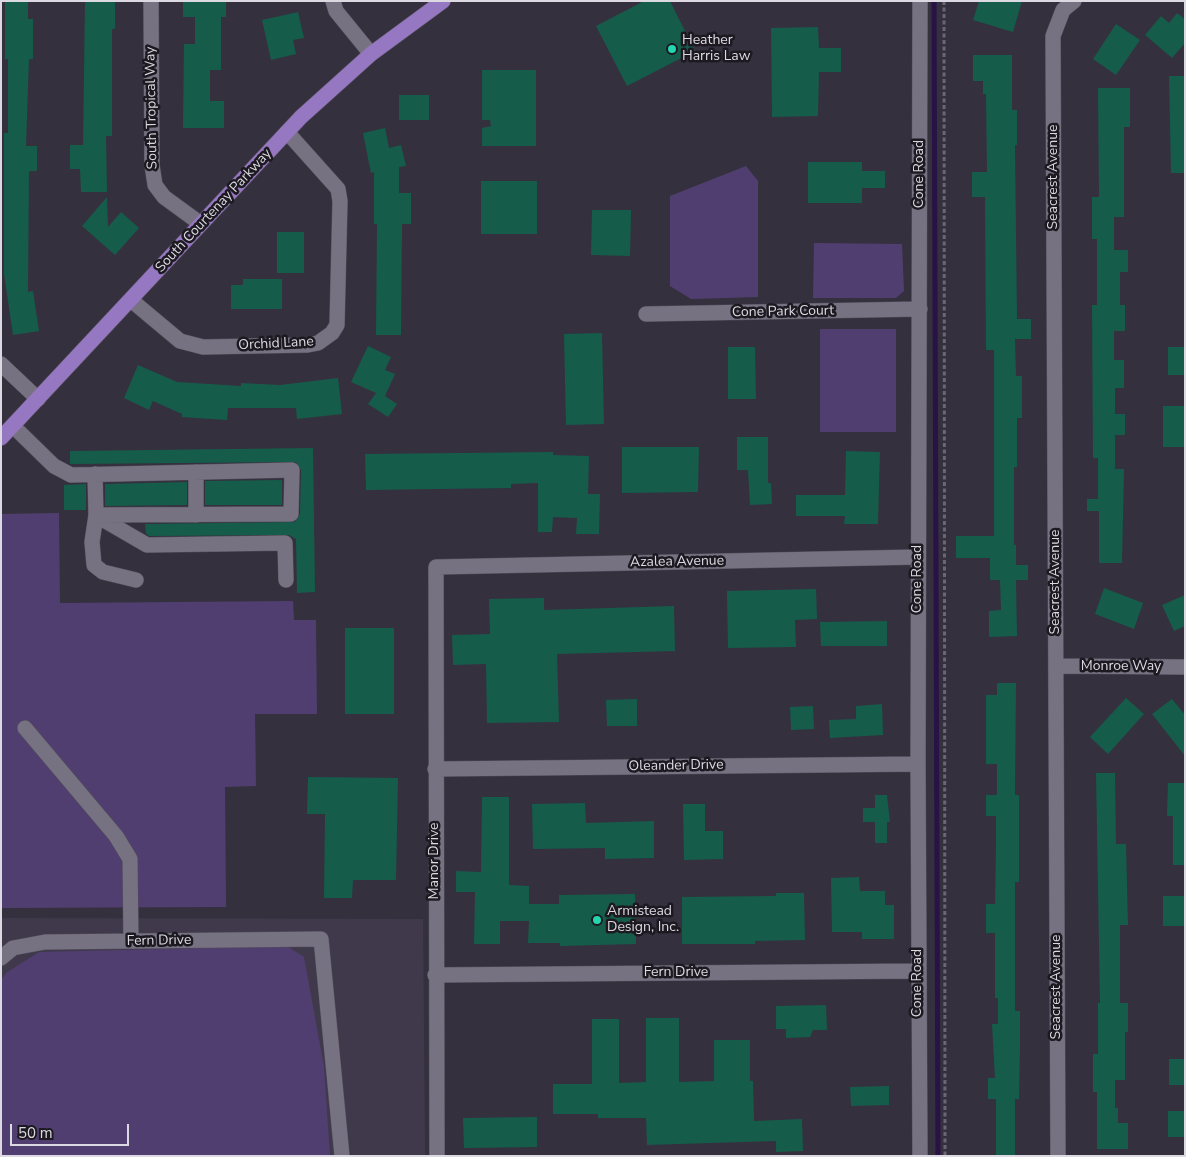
<!DOCTYPE html>
<html>
<head>
<meta charset="utf-8">
<style>
  body { margin:0 }
  #map { position:relative; width:1186px; height:1157px; overflow:hidden; background:#35303e; font-family:"Nunito Sans",sans-serif }
  canvas { display:block }
  .frame { position:absolute; inset:0; border:2px solid #dcd9e2; pointer-events:none }
  .scale { position:absolute; left:10px; top:1124px; width:119px; height:22px; box-sizing:border-box; border:2px solid #dcd9e2; border-top:0; padding-left:6px; font-size:15px; line-height:18px; white-space:nowrap; color:#dcd9e2; -webkit-text-stroke:4px #1c1920; paint-order:stroke }
</style>
</head>
<body>
<div id="map">
<canvas width="1186" height="1157"></canvas>
<div class="frame"></div>
<div class="scale">50 m</div>
</div>
<script>
const c = document.querySelector('canvas').getContext('2d');
c.lineJoin = 'round';
function fill(path, color) {
  c.fillStyle = color;
  c.fill(path, 'evenodd');
}
function shape(rows) {
  const path = new Path2D();
  for (const r of rows) {
    path.moveTo(r[0], r[1]);
    for (let i = 2; i < r.length; i += 2) path.lineTo(r[i], r[i + 1]);
  }
  return path;
}
function trace(path, color, width, dash) {
  c.strokeStyle = color;
  c.lineWidth = width;
  c.lineCap = dash ? 'butt' : 'round';
  c.setLineDash(dash || []);
  c.stroke(path);
}
function write(font, color, halo, rows, align = 'center') {
  c.font = font + ' "Nunito Sans",sans-serif';
  c.lineWidth = 5;
  c.setLineDash([]);
  c.textBaseline = 'middle';
  c.strokeStyle = halo;
  c.fillStyle = color;
  for (const [text, x, y, turn = 0] of rows) {
    c.save();
    c.translate(x, y);
    c.rotate((+turn || 0) * Math.PI / 180);
    c.textAlign = isNaN(turn) ? turn : align;
    if (halo) c.strokeText(text, 0, 0);
    c.fillText(text, 0, 0);
    c.restore();
  }
}
const built = shape([
  [1,918,423,919,425,1156,1,1156]
]);
const green = shape([
  [746,166,758,181,758,297,691,299,670,286,670,196],
  [814,243,902,244,904,291,896,298,813,298],
  [820,329,896,329,896,432,820,432],
  [59,513,60,603,293,601,294,620,316,620,317,714,255,714,256,786,225,787,226,907,1,908,1,514],
  [287,946,304,957,324,1067,330,1156,1,1156,1,980,6,973,39,952]
]);
const stream = shape([
  [934,1,938,1156]
]);
const building = shape([
  [5,1,28,1,28,19,33,19,33,59,29,59,26,146,37,146,37,171,29,171,28,292,33,291,39,331,13,335,4,274,4,133,8,133,8,59,5,59],
  [85,1,115,1,115,29,112,29,112,136,106,136,107,192,81,192,80,169,70,169,70,145,83,145],
  [183,1,226,1,226,17,221,17,221,70,210,70,210,101,224,101,224,128,183,128,184,44,195,44,195,17,183,17],
  [644,1,670,1,695,51,627,86,596,26],
  [979,1,1022,1,1013,32,973,20],
  [298,12,304,38,293,40,296,54,271,60,262,20],
  [1177,13,1185,19,1185,43,1172,58,1145,35,1161,16,1169,23],
  [1116,24,1140,40,1116,75,1093,59],
  [818,27,819,48,841,48,841,72,819,72,818,116,772,117,771,28],
  [973,55,1012,55,1012,110,1017,110,1017,145,1015,145,1017,319,1031,319,1031,339,1015,339,1016,376,1022,376,1022,418,1017,418,1017,467,1014,467,1014,545,1016,545,1016,565,1028,565,1028,580,1016,580,1017,636,989,637,989,611,1001,610,1000,580,990,580,990,558,956,558,956,536,994,536,994,350,986,350,985,197,972,197,972,172,987,172,986,94,983,94,983,81,973,81],
  [482,70,536,70,536,146,482,146,482,128,491,126,490,120,482,120],
  [1169,76,1185,76,1185,173,1171,173],
  [1098,88,1130,88,1130,127,1124,127,1124,217,1114,217,1114,250,1128,250,1128,272,1120,272,1120,305,1125,305,1125,331,1114,331,1114,360,1124,360,1124,388,1115,388,1115,414,1125,414,1125,435,1115,435,1115,469,1124,469,1122,563,1099,563,1099,511,1087,511,1087,499,1098,499,1098,458,1093,458,1092,305,1097,305,1097,239,1092,239,1092,197,1099,197],
  [399,95,429,95,429,120,399,120],
  [385,128,389,148,401,145,406,166,399,167,399,193,411,193,411,224,402,224,401,335,376,335,377,224,374,224,374,172,371,173,363,133],
  [808,162,862,162,862,171,885,171,885,188,862,188,862,203,808,203],
  [481,181,537,181,537,234,481,234],
  [107,197,108,227,121,212,139,228,115,255,82,226],
  [592,210,631,210,630,256,591,255],
  [277,232,304,232,304,273,277,273],
  [243,279,282,279,282,309,231,309,231,285,243,285],
  [602,333,604,424,566,425,564,334],
  [368,346,391,357,385,370,395,374,385,396,397,404,388,417,368,404,376,393,351,382],
  [728,347,755,347,756,399,728,399],
  [1168,347,1185,347,1185,375,1168,375],
  [138,365,177,382,241,386,241,383,280,385,338,378,342,414,297,419,296,408,228,408,227,420,182,417,182,414,153,401,149,410,124,398],
  [1163,406,1185,406,1185,447,1163,447],
  [737,437,768,437,768,483,771,483,772,504,750,505,748,470,737,470],
  [622,447,699,447,698,492,622,493],
  [313,448,315,592,297,593,296,539,289,535,149,536,146,533,145,524,295,522,300,514,301,470,296,462,70,464,70,451],
  [846,451,880,452,878,524,844,524,845,516,796,516,796,495,845,495],
  [553,452,553,455,589,456,588,494,600,494,599,534,576,534,577,518,553,517,552,532,538,532,538,483,511,484,511,488,366,490,365,454],
  [282,480,282,505,205,505,205,481],
  [187,482,187,505,105,506,105,484],
  [86,484,86,510,64,510,64,485],
  [1104,588,1143,603,1134,629,1095,614],
  [816,589,817,619,795,620,796,647,728,648,727,591],
  [1185,595,1185,626,1174,631,1162,605],
  [544,598,544,610,674,606,675,651,557,654,559,722,487,723,486,664,453,665,452,635,490,634,489,599],
  [887,621,887,646,821,646,820,622],
  [345,628,394,628,394,714,345,714],
  [997,683,1016,683,1015,795,1019,795,1019,882,1015,882,1015,1011,1020,1011,1020,1048,1019,1099,1015,1099,1015,1156,996,1156,996,1099,988,1099,988,1078,995,1078,992,1024,998,1024,998,998,995,998,995,933,986,933,986,904,995,904,996,845,996,816,986,816,986,795,997,795,997,764,986,764,986,695,997,695],
  [1126,698,1144,714,1108,754,1090,737],
  [637,699,637,726,607,726,606,700],
  [1172,699,1185,715,1185,756,1152,714],
  [882,704,883,735,830,738,829,720,856,719,856,706],
  [813,706,814,729,791,730,790,707],
  [1096,773,1115,773,1116,844,1126,844,1128,925,1120,925,1120,1003,1128,1003,1128,1032,1125,1032,1125,1080,1115,1080,1115,1108,1118,1108,1118,1123,1128,1123,1128,1149,1097,1149,1097,1092,1093,1092,1093,1054,1098,1054,1098,1003,1100,1003],
  [308,777,398,778,396,880,353,880,352,898,324,898,325,814,307,814],
  [1168,783,1185,783,1185,865,1173,865,1173,816,1167,816],
  [875,795,887,795,890,822,887,822,887,843,875,843,875,822,863,822,863,808,875,808],
  [482,797,509,797,509,885,529,886,529,904,559,904,559,895,635,894,636,944,560,946,560,943,528,943,529,921,500,921,500,944,474,944,475,892,456,892,456,871,481,872],
  [585,803,586,823,654,821,654,858,605,859,605,848,533,849,532,804],
  [683,804,705,804,705,831,723,831,723,859,684,860],
  [859,877,860,891,885,891,885,905,894,905,894,939,862,939,862,932,832,932,831,878],
  [776,893,804,893,805,940,755,941,755,944,682,944,682,897,776,896],
  [1163,896,1185,896,1185,926,1163,926],
  [826,1005,827,1030,813,1030,810,1037,786,1038,786,1029,776,1029,776,1006],
  [646,1018,679,1018,679,1082,714,1081,714,1040,750,1040,750,1081,753,1081,754,1121,802,1119,803,1151,776,1152,776,1141,647,1145,646,1118,598,1118,598,1114,553,1114,553,1084,592,1084,592,1019,619,1019,619,1083,646,1082],
  [1169,1059,1185,1059,1185,1085,1169,1085],
  [889,1086,889,1105,851,1106,850,1087],
  [1168,1111,1185,1111,1185,1137,1168,1137],
  [537,1117,537,1147,464,1148,463,1118]
]);
const path = shape([
  [944,1,945,1156]
]);
const minor = shape([
  [151,1,152,165,155,185,164,197,201,224],
  [333,1,336,11,371,54],
  [131,300,180,341,203,347,308,345,318,343,332,333,337,325,340,201,338,189,287,132],
  [646,314,920,309],
  [1,364,38,399],
  [13,426,54,466,71,475,292,470,291,514,96,515],
  [196,472,196,515],
  [95,474,96,515,92,542,94,565,103,572,136,580],
  [97,516,147,545,285,543,286,580],
  [1057,666,1185,667],
  [25,728,116,836,130,859,131,941],
  [435,769,918,764],
  [1,958,13,948,45,942,321,939,342,1156],
  [435,975,918,971],
  [437,1156,436,567,918,557],
  [920,1156,918,764,920,1],
  [1058,1156,1053,36,1063,10,1074,1]
]);
const major = shape([
  [1,438,301,117,371,54,443,1]
]);
const markers = [
  [672,49,5,"#24d5ae"],
  [597,920,5,"#24d5ae"]
];
const poiNames = [
  ["Heather",682,41],
  ["Harris Law",682,57],
  ["Armistead",607,912],
  ["Design, Inc.",607,928]
];
const streetNames = [
  ["South Tropical Way",152,108,-91],
  ["Cone Road",920,174,-90],
  ["Seacrest Avenue",1054,177,-90],
  ["South Courtenay Parkway",214,211,-47],
  ["Cone Park Court",783,312,-1],
  ["Orchid Lane",276,344,-3],
  ["Azalea Avenue",677,562,-1],
  ["Cone Road",918,579,-90],
  ["Seacrest Avenue",1056,582,-90],
  ["Monroe Way",1121,667],
  ["Oleander Drive",676,766,-1],
  ["Manor Drive",435,861,-90],
  ["Fern Drive",159,941,-1],
  ["Fern Drive",676,973],
  ["Cone Road",918,983,-90],
  ["Seacrest Avenue",1057,987,-90]
];
fill(built, '#40394c');
fill(green, '#513e70');
trace(stream, '#291245', 5);
fill(building, '#165c4b');
trace(minor, '#524e59', 16);
trace(major, '#524e59', 16);
trace(path, '#6a6672', 3, [4, 2.5]);
trace(minor, '#777282', 15);
trace(major, '#9577c2', 15);
for (const [x, y, r, color] of markers) {
  const dot = new Path2D();
  dot.arc(x, y, r, 0, 2 * Math.PI);
  c.fillStyle = color;
  c.fill(dot);
  trace(dot, '#1c1920', 2);
}
write('14px', '#dcd9e2', '#1c1920', poiNames, 'left');
write('14px', '#dcd9e2', '#1c1920', streetNames);
</script>
</body>
</html>
